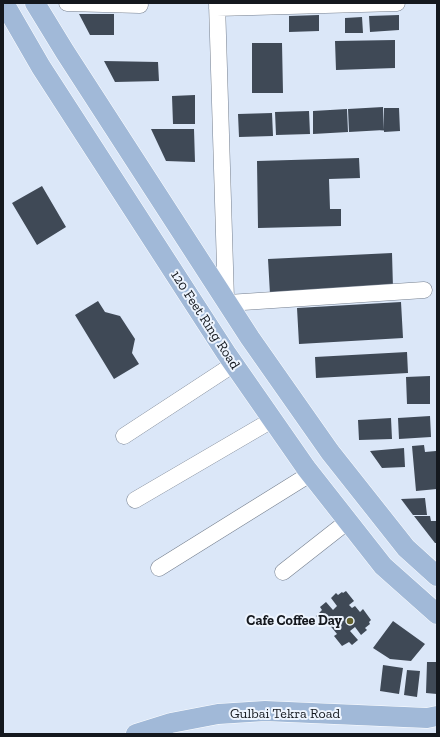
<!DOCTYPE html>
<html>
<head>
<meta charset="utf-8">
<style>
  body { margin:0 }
  #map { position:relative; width:440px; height:737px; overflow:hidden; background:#dbe7f8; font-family:"Zilla Slab",serif }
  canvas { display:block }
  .frame { position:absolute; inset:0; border:4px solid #14181e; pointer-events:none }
</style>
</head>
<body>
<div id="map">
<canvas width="440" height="737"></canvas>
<div class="frame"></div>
</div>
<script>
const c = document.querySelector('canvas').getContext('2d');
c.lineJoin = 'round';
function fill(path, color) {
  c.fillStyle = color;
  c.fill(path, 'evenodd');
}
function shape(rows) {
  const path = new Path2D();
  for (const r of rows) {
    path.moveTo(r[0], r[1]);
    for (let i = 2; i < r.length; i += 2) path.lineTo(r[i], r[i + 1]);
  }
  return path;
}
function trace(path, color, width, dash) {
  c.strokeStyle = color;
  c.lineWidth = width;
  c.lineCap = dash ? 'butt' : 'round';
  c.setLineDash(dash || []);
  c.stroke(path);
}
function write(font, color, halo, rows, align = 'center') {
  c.font = font + ' "Zilla Slab",serif';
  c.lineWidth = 4;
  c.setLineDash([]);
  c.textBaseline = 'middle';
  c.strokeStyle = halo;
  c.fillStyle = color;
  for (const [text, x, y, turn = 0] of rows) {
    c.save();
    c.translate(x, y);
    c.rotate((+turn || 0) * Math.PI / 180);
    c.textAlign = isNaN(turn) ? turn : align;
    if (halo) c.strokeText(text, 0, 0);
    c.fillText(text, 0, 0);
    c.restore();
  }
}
const building = shape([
  [79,14,114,14,114,35,90,35],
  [319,15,319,31,289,32,289,16],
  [399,15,399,30,370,32,369,16],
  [362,17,363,33,345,33,345,18],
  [395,40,395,68,336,70,335,41],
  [252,43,282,43,283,93,252,93],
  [104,61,158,62,159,81,115,82],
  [195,95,195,124,173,124,172,96],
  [383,107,384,130,349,132,348,109],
  [384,108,399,108,400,131,384,132],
  [347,109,348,132,313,134,313,111],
  [309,111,310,134,276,135,275,112],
  [272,113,273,136,239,137,238,114],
  [151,129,194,129,195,162,166,161],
  [359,158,360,178,329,179,330,209,341,209,341,226,258,228,257,161],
  [42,186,66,227,37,245,12,203],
  [392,253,393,288,270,294,268,259],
  [98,301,105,312,120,316,135,339,132,353,139,364,114,379,75,315],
  [401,302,403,338,299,344,297,308],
  [407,352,408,373,316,378,315,357],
  [430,376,430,404,407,404,406,377],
  [430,416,431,437,399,439,398,418],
  [391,418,392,439,359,440,358,420],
  [424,445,425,452,436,451,437,489,416,491,412,446],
  [404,448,405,467,382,468,370,451],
  [425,498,427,515,413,515,401,499],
  [414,516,430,516,431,521,437,521,437,543,435,543],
  [346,591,354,601,349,605,352,608,355,606,360,612,363,609,371,620,369,622,370,624,365,628,367,630,361,635,355,627,350,631,358,640,352,645,349,642,342,646,334,636,337,634,328,623,325,626,316,616,322,610,320,607,326,602,333,610,337,606,331,598,336,593,338,595,342,592,343,593],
  [393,621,425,644,411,661,390,659,373,648],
  [427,662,437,662,437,694,426,693],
  [383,665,403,668,399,694,380,691],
  [407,670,420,671,417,697,404,695]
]);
const minor = shape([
  [67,3,140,5],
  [217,3,226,300],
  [217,8,397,3],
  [228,303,424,290],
  [124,436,234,364],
  [135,500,272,420],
  [159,568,310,474],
  [283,572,348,521]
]);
const major = shape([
  [4,3,41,67,226,353,306,468,383,566,437,614],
  [35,3,65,52,250,338,330,452,406,548,437,576],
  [136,734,171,723,218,714,265,711,427,718,437,716]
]);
const markers = [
  [350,621,4,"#64622e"]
];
const streetNames = [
  ["120 Feet Ring Road",205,320,57],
  ["Gulbai Tekra Road",285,714]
];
const poiNames = [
  ["Cafe Coffee Day",342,621]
];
fill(building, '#3f4956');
trace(minor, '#757f8e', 17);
trace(major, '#fff', 21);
trace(minor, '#fff', 16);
trace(major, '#a1b9d8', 20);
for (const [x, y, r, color] of markers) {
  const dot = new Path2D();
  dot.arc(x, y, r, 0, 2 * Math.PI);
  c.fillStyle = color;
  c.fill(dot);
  trace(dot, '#edf4fe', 1.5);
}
write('14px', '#14181e', '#edf4fe', streetNames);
write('bold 14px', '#14181e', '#edf4fe', poiNames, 'right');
</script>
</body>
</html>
